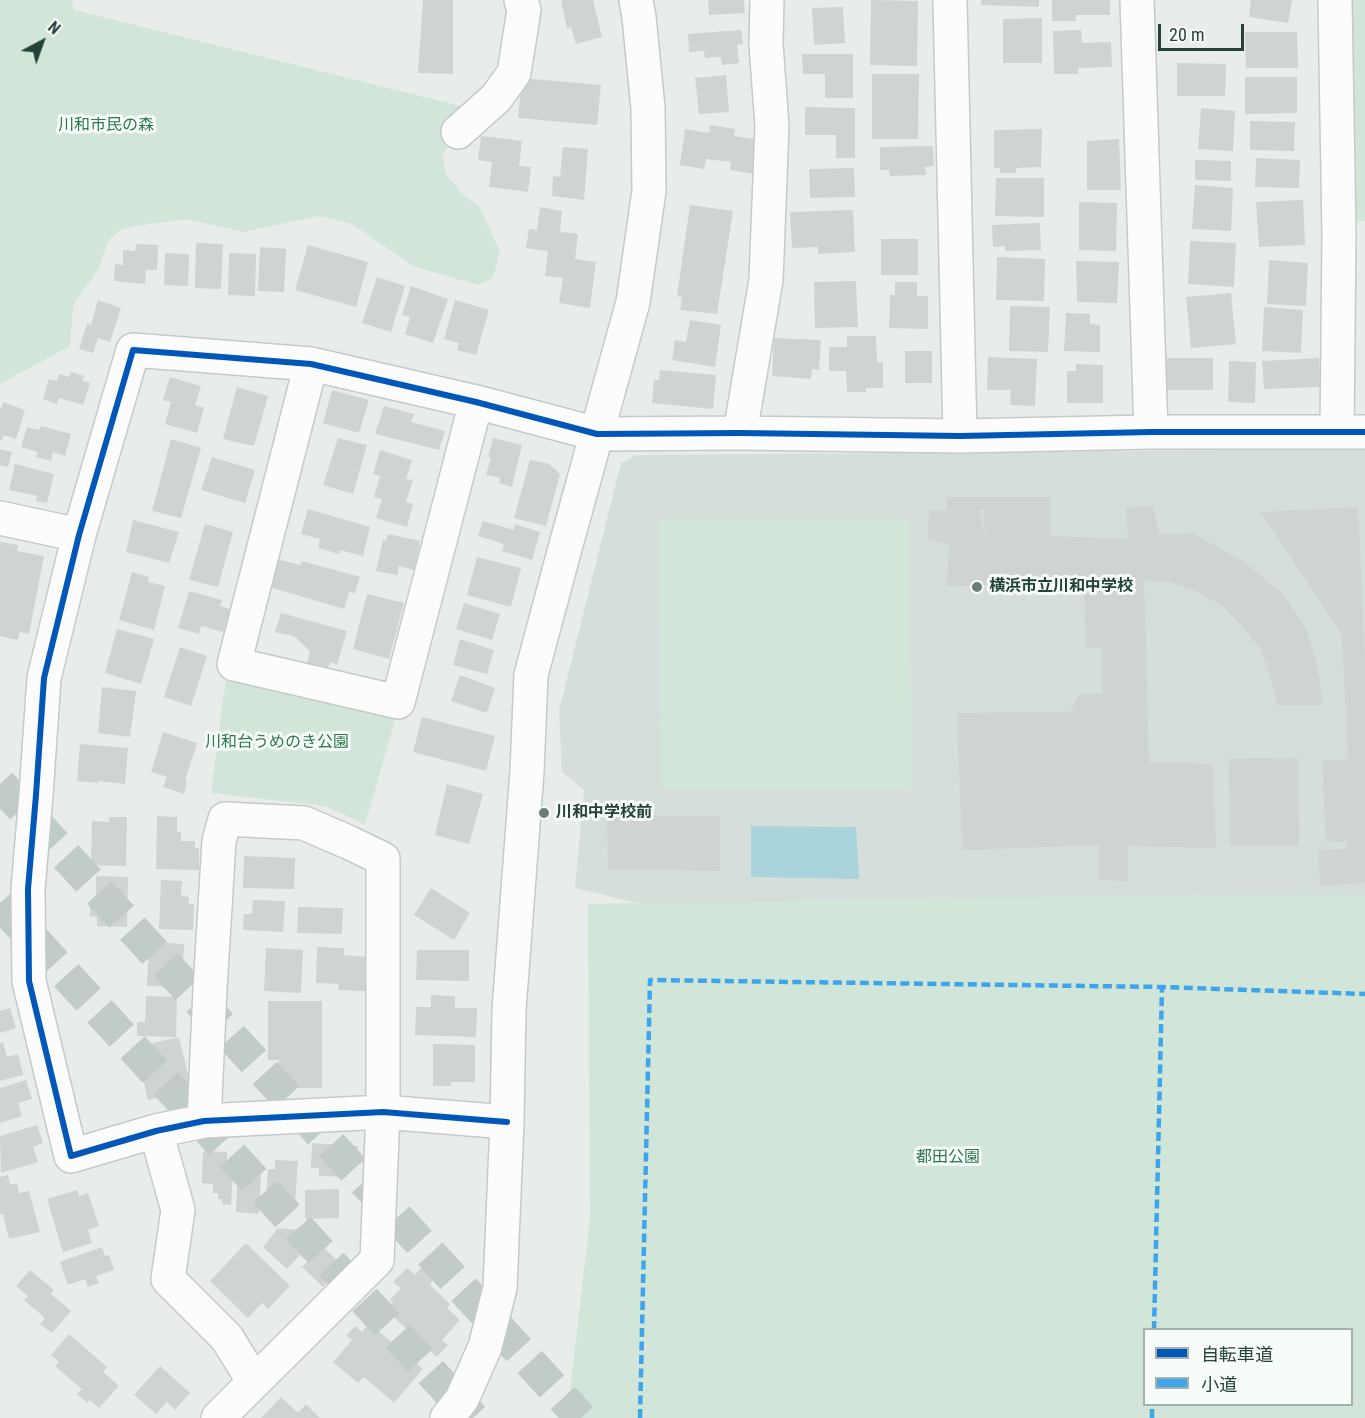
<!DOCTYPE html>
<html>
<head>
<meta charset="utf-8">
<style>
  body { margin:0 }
  #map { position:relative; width:1365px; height:1418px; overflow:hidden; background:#e8edeb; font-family:"Roboto Condensed","Noto Sans JP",sans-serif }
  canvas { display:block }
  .legend { position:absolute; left:1143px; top:1328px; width:210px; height:78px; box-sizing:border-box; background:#f7fbf9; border:2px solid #a3b1ad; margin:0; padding:8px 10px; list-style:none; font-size:18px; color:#24423a }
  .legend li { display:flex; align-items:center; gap:12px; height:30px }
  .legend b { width:30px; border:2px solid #a3b1ad }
  .north { position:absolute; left:12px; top:12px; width:60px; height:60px; -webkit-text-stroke:4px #f7fbf9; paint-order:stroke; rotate:41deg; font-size:16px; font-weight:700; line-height:24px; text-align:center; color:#24423a }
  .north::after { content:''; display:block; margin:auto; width:21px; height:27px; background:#24423a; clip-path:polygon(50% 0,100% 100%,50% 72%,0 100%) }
  .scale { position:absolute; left:1158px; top:24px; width:86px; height:27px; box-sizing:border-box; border:3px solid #24423a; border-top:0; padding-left:8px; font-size:18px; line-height:21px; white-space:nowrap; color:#24423a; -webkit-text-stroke:4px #f7fbf9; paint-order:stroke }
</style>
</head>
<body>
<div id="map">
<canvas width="1365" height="1418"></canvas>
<ul class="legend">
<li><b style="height:8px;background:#0057b8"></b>自転車道</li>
<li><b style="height:8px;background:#3ea4ec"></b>小道</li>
</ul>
<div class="north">N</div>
<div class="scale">20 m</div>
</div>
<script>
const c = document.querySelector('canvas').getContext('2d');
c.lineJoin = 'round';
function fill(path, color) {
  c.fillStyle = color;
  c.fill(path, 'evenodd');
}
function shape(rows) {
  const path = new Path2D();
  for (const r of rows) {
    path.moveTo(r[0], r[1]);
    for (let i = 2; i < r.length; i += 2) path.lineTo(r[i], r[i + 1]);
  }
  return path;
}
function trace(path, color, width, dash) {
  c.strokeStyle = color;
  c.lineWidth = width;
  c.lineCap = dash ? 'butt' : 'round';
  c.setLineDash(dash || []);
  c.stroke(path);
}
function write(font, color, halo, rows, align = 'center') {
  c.font = font + ' "Roboto Condensed","Noto Sans JP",sans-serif';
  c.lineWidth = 6;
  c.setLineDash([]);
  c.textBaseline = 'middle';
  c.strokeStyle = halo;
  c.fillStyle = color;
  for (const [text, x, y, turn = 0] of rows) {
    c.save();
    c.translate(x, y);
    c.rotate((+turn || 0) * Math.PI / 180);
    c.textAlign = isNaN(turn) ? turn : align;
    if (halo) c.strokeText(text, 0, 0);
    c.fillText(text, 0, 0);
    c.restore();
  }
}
const built = shape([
  [1365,449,1365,895,699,918,575,888,584,790,562,772,559,711,621,463,636,455]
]);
const green = shape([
  [0,0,72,0,74,10,481,111,476,125,448,145,442,156,446,174,461,193,479,206,500,251,493,278,479,285,415,267,352,224,319,216,243,232,186,219,135,226,121,230,108,241,99,268,73,306,70,346,0,384],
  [1351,0,1365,0,1365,221,1355,221],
  [659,520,909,520,911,789,661,789],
  [227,669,395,720,365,825,325,806,211,793],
  [1365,894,1365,1418,567,1418,590,1217,588,904,1085,896],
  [1144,1330,1352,1330,1352,1404,1144,1404]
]);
const water = shape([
  [751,826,856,827,859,879,751,877]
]);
const building = shape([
  [423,0,453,0,453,74,418,73],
  [563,0,593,0,602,37,576,44,571,27,567,28,561,1],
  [708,0,744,0,745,13,709,15],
  [871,0,918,1,917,66,870,65],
  [981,0,1039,0,1039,7,981,5],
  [1052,0,1110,0,1110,15,1076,15,1076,21,1052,21],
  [1251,0,1292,0,1288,23,1249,17],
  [843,7,845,43,814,45,812,8],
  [1042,18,1042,63,1003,63,1003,19],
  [741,30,743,44,737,45,739,63,722,65,721,57,705,58,704,51,689,52,688,34],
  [1081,30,1082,43,1111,42,1112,67,1078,68,1078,74,1054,74,1053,31],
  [1245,32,1297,32,1298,68,1246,68],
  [802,54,853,54,853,98,825,98,825,74,803,74],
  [1177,63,1226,64,1225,96,1177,96],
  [872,74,919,74,918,139,872,139],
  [726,75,729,112,699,114,695,78],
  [1245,77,1297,77,1297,113,1245,114],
  [522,78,601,85,597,125,518,118],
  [805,107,855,108,855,158,836,158,836,135,805,135],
  [1201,108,1235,111,1233,151,1198,149],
  [1250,121,1295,122,1294,151,1250,150],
  [710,125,735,129,734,136,760,140,755,174,730,170,731,162,706,159,704,169,680,165,685,129,709,133],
  [1042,129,1041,167,1016,168,1016,173,1000,173,1000,168,994,168,994,130],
  [481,136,522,141,519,166,531,167,528,192,489,187,492,162,478,160],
  [1119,139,1121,190,1087,190,1087,141],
  [933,146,934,166,925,167,926,175,890,176,889,170,880,170,880,147],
  [563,147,588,149,584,200,552,196,553,176,560,177],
  [1256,158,1300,160,1299,188,1255,187],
  [1195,160,1231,161,1231,181,1195,180],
  [854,168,855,197,810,198,809,169],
  [996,178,1044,178,1044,217,995,216],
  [1195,185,1233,188,1231,231,1192,229],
  [1303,200,1305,245,1259,247,1256,202],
  [1079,202,1117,203,1116,251,1079,250],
  [690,205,733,211,717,314,680,310,682,297,677,296],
  [540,207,562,211,560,232,578,234,575,259,596,262,590,308,559,303,563,278,545,276,548,251,526,248,529,229,537,230],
  [853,210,855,252,818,254,818,247,792,248,790,212],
  [1040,223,1041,250,1005,251,1005,246,993,247,992,225],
  [881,239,918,239,918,275,881,275],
  [1190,241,1236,243,1234,287,1188,284],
  [196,243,223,244,221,289,195,288],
  [136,244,158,245,157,270,146,270,145,284,114,281,115,264,123,265,123,250,135,251],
  [308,245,368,262,356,307,295,290],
  [260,247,286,249,284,292,258,291],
  [165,253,189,254,188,286,164,285],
  [229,253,256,254,255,296,228,295],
  [997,257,1045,259,1044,301,996,300],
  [1269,260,1308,263,1306,306,1267,304],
  [1076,261,1119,262,1117,303,1077,302],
  [377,277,405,286,391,332,362,323],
  [856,281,858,327,815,328,814,282],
  [895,282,917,282,917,296,928,296,928,329,889,328,890,295,895,295],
  [411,286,448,299,433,343,405,334,410,317,402,315],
  [1231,293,1236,344,1191,348,1186,297],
  [98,300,121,308,110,342,98,338,93,353,79,349,87,324,91,325],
  [455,300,489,310,476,355,457,350,459,343,444,339],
  [1010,306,1050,307,1048,352,1009,351],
  [1264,307,1303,310,1301,353,1262,351],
  [1066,313,1090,314,1090,324,1100,325,1100,352,1064,351],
  [690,320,721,325,715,367,672,360,675,340,686,342],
  [847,336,876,336,877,362,883,362,883,388,866,388,866,392,847,392,846,371,829,371,829,347,847,347],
  [774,338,821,340,819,370,812,369,811,379,772,376],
  [905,351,932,351,932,383,905,383],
  [988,357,1037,359,1035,406,1010,405,1011,390,987,390],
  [1167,358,1213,358,1213,390,1167,390],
  [1319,358,1320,387,1264,389,1262,361],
  [1229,361,1256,362,1255,403,1228,402],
  [1076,364,1103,365,1103,403,1067,403,1067,371,1076,371],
  [660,370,716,375,713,409,652,403,654,380,659,380],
  [71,372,84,376,82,381,90,383,83,405,59,398,57,404,43,399,49,379,57,381,59,374,69,377],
  [170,377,201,386,195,405,204,408,197,433,165,424,171,402,163,400],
  [237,387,268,396,254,446,223,439],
  [332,390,369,400,359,433,323,423],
  [3,402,25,410,16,439,4,435,2,440,0,440,0,408,1,409],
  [384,406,414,414,411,422,445,431,439,450,375,434],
  [41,426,71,434,65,456,53,452,51,461,36,457,38,452,21,447,27,427,39,430],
  [338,438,367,445,353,494,323,485],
  [493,438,522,445,512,487,499,483,500,478,486,475,491,458,488,457],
  [171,439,201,448,181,518,152,511],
  [0,449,12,452,8,467,0,465],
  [380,450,412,460,406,479,413,480,406,502,413,504,407,527,376,518,382,499,374,497,380,476,373,474],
  [212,457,255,470,245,503,201,490],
  [530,460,549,464,560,474,546,526,514,518],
  [15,464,54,474,47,503,36,501,37,496,9,490],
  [946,497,1050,497,1050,536,1128,539,1126,508,1153,506,1159,534,1193,533,1244,562,1283,594,1307,630,1318,669,1323,705,1277,705,1270,674,1260,648,1240,624,1221,605,1196,591,1172,583,1144,580,1149,762,1213,764,1216,848,1128,846,1128,881,1098,880,1099,845,962,850,957,713,1070,712,1080,694,1102,693,1102,648,1086,648,1084,583,947,586,949,545,928,539,929,511,946,510],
  [979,510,984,510,985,536],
  [1358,507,1365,661,1365,883,1320,886,1318,850,1347,849,1347,841,1326,842,1322,761,1348,759,1342,635,1261,512],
  [308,509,370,527,363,556,340,550,339,554,318,548,320,539,301,534],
  [133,520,179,532,169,563,126,552],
  [483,521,514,530,515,524,540,532,532,560,502,551,504,544,478,536],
  [205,524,233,532,218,587,189,580],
  [388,534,420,541,414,570,399,566,397,575,376,571,383,540,386,541],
  [0,542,18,545,17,551,44,556,29,634,20,632,18,640,0,636],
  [477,557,521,568,511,607,467,595],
  [277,559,300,565,302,561,360,577,355,593,349,592,344,609,269,587],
  [132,572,149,577,148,582,165,586,154,630,119,620],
  [189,591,222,600,220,606,230,609,223,632,201,626,199,634,178,628],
  [367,594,404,603,389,659,353,649],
  [464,603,500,614,492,640,456,629],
  [281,613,347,631,337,665,330,662,328,669,307,663,310,651,294,636,275,632],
  [117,629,154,639,141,684,105,673],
  [460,639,494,650,487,674,453,665],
  [180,647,207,656,191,706,164,697],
  [460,675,495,688,487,713,451,701],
  [102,687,136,691,130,737,98,733],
  [422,717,495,736,486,771,413,752],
  [163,732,197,743,185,780,187,781,184,794,163,787,167,777,151,772],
  [80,744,128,748,125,784,98,781,98,783,77,781],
  [1298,758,1299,846,1230,846,1229,759],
  [447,784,483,794,469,844,435,835],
  [157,816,177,817,177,832,181,832,181,841,195,841,195,848,199,848,199,870,156,869],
  [607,816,720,816,720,871,608,869],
  [109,817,127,817,126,866,91,865,92,821,109,822],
  [244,856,295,858,294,889,243,888],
  [96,876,128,877,127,927,97,926,97,917,90,916,90,901,96,901],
  [161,880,182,881,181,896,189,897,189,904,194,904,193,930,159,929],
  [431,888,470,913,454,940,414,915],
  [253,900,285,901,283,932,243,930,244,914,252,914],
  [298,907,343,908,342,934,297,933],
  [149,942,184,944,182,987,147,986],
  [317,947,344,948,344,955,366,957,365,991,338,990,339,984,316,983],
  [266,948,303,950,301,993,264,991],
  [417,950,469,950,469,981,416,980],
  [431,995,455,996,455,1008,477,1008,476,1037,415,1035,416,1007,431,1007],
  [146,996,177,997,176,1037,137,1036,137,1022,145,1022],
  [268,1001,322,1001,322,1088,290,1088,290,1078,279,1077,279,1060,268,1060],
  [10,1008,16,1028,0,1033,0,1011],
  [179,1037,192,1091,148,1100,136,1047],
  [3,1042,7,1057,18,1054,23,1075,0,1081,0,1043],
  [433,1044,475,1045,475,1082,451,1082,451,1086,433,1086],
  [26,1080,32,1099,18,1103,22,1116,0,1123,0,1088],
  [37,1125,43,1143,33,1147,38,1162,1,1173,0,1136],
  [312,1143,358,1146,357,1165,347,1165,347,1177,319,1176,319,1168,311,1168],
  [203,1151,227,1152,227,1171,233,1171,231,1205,222,1204,222,1199,218,1199,218,1193,213,1193,213,1184,202,1183],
  [275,1160,298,1161,295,1203,266,1201,268,1169,275,1169],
  [238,1164,250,1165,250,1173,261,1174,259,1214,236,1212],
  [8,1175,10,1185,17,1183,19,1193,29,1191,40,1232,9,1239,3,1214,0,1214,0,1177],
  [339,1189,339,1218,305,1219,305,1190],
  [77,1190,79,1196,88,1193,99,1226,88,1230,92,1243,63,1252,47,1199],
  [278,1228,321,1232,287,1269,263,1247],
  [246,1243,290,1286,268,1309,262,1303,248,1318,210,1281],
  [322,1246,343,1266,323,1287,302,1267],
  [102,1247,105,1256,109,1255,114,1270,96,1276,99,1283,88,1287,85,1279,68,1285,60,1262],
  [423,1266,435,1278,430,1285,450,1304,447,1308,460,1320,442,1340,448,1345,437,1357,386,1310,393,1302,390,1300,401,1288,393,1282,407,1268,415,1275],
  [30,1270,54,1290,51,1294,71,1311,52,1333,40,1324,45,1318,24,1300,28,1296,16,1286],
  [369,1323,423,1369,394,1403,364,1377,358,1383,333,1362,352,1340,346,1336,355,1326,362,1332],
  [69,1334,107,1367,103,1372,119,1386,99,1408,90,1400,87,1403,77,1394,82,1389,55,1366,59,1362,51,1355],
  [160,1366,190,1393,175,1410,167,1402,156,1414,134,1395],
  [281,1397,298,1413,306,1404,320,1418,261,1418]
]);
const motorwayTunnel = shape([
  [0,784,581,1418],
  [0,903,473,1418]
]);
const minor = shape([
  [950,0,960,436],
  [1137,0,1151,432],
  [1335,0,1339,235,1337,432],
  [458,132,496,98,514,73,524,10,521,0],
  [311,364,234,664,398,702,476,402],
  [740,433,766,280,772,126,766,44,767,0],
  [0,518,79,535],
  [204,1121,210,989,219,841,225,819,304,823,350,843,383,859,383,1112,377,1260,218,1418],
  [507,1122,383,1112,204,1121,156,1131,71,1156,29,981,28,889,36,795,44,678,79,535,133,350,311,364,476,402,597,434,740,433,960,436,1151,432,1365,432],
  [156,1131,178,1210,168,1279,227,1338,254,1382]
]);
const tertiary = shape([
  [447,1418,462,1399,485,1347,500,1288,507,1122,509,1010,527,771,531,675,564,552,633,302,649,191,648,108,639,17,636,0]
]);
const quiet = shape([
  [1154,1330,1162,987],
  [640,1418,650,980,1162,987,1365,994],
  [1152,1418,1152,1404]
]);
const cycleway = shape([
  [507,1122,383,1112,204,1121,156,1131,71,1156,29,981,28,889,36,795,44,678,79,535,133,350,311,364,476,402,597,434,740,433,960,436,1151,432,1365,432]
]);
const markers = [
  [977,587,6,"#697e78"],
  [544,813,6,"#697e78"]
];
const parkNames = [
  ["川和市民の森",106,126],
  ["川和台うめのき公園",277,743],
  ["都田公園",948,1158]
];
const poiNames = [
  ["横浜市立川和中学校",989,587],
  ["川和中学校前",556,813]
];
fill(built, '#d6dedb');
fill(green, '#d1e6d8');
fill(water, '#a9d4db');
fill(building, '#cfd4d2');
trace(motorwayTunnel, '#c1cbc8', 33, [33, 16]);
trace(minor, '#c5cac8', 36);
trace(tertiary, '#c5cac8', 36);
trace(minor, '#fcfcfc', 33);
trace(tertiary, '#fcfcfc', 33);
trace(quiet, '#3ea4ec', 4.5, [9, 4.5]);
trace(cycleway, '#0057b8', 6);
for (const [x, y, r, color] of markers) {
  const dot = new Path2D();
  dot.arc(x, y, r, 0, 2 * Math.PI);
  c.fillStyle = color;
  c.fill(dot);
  trace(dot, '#f7fbf9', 2);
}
write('16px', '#2d7a4b', '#f7fbf9', parkNames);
write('bold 16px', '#24423a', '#f7fbf9', poiNames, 'left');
</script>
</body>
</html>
